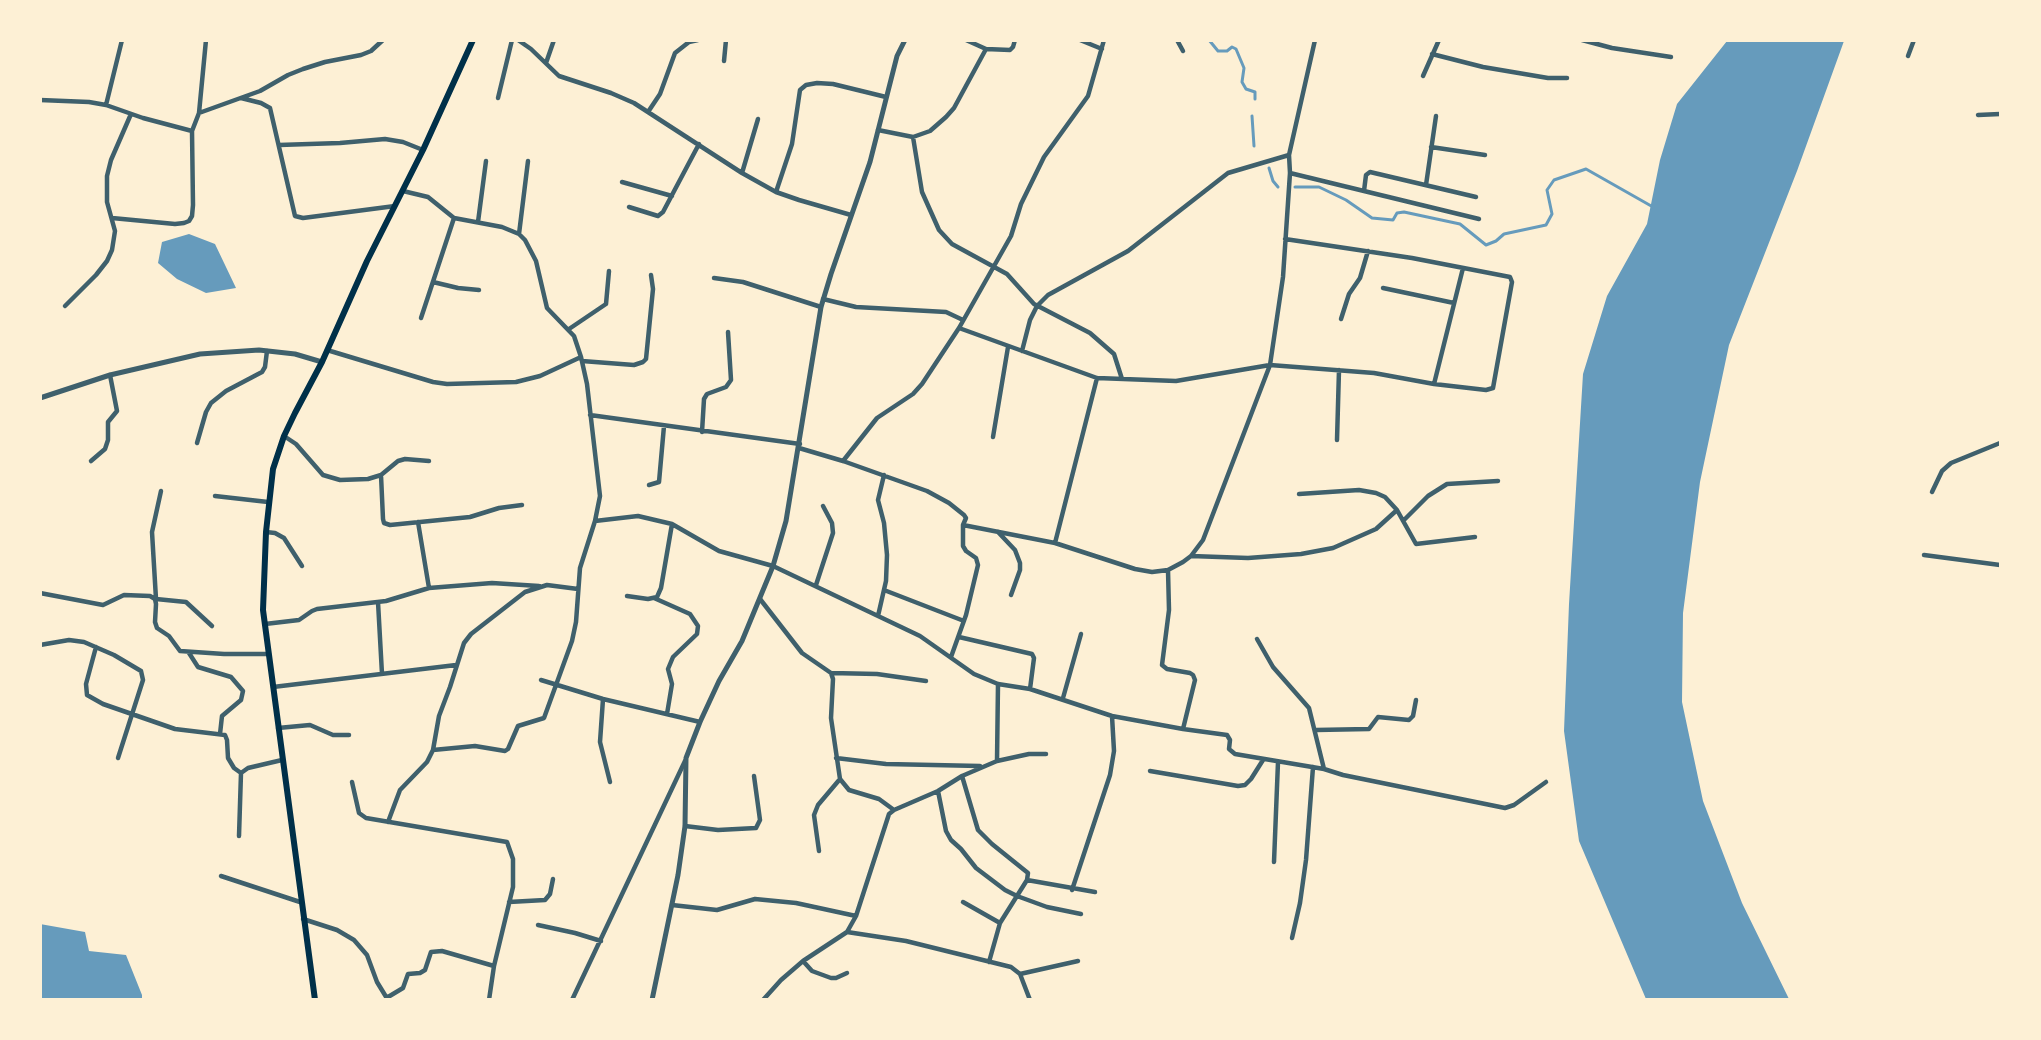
<!DOCTYPE html>
<html>
<head>
<meta charset="utf-8">
<style>
  body { margin:0 }
  #map { position:relative; width:2041px; height:1040px; overflow:hidden; background:#fdf0d5; font-family:"Titillium Web",sans-serif }
  canvas { display:block }
  .frame { position:absolute; inset:0; border:42px solid #fdf0d5; pointer-events:none }
</style>
</head>
<body>
<div id="map">
<canvas width="2041" height="1040"></canvas>
<div class="frame"></div>
</div>
<script>
const c = document.querySelector('canvas').getContext('2d');
c.lineJoin = 'round';
function fill(path, color) {
  c.fillStyle = color;
  c.fill(path, 'evenodd');
}
function shape(rows) {
  const path = new Path2D();
  for (const r of rows) {
    path.moveTo(r[0], r[1]);
    for (let i = 2; i < r.length; i += 2) path.lineTo(r[i], r[i + 1]);
  }
  return path;
}
function trace(path, color, width, dash) {
  c.strokeStyle = color;
  c.lineWidth = width;
  c.lineCap = dash ? 'butt' : 'round';
  c.setLineDash(dash || []);
  c.stroke(path);
}
const water = shape([
  [1727,41,1844,41,1797,171,1729,345,1700,482,1683,613,1682,702,1703,801,1742,903,1789,999,1646,999,1579,841,1564,731,1569,604,1583,374,1607,296,1647,224,1660,160,1677,104],
  [189,234,215,244,236,288,206,293,177,279,158,263,162,242],
  [40,924,85,932,89,951,126,955,142,995,142,999,41,999]
]);
const stream = shape([
  [1209,40,1218,51,1227,51,1232,47,1236,49,1244,68,1242,82,1246,89,1255,92,1255,99],
  [1252,116,1254,146],
  [1269,168,1273,181,1278,187],
  [1295,187,1319,187,1346,200,1372,218,1393,220,1397,213,1404,212,1460,224,1486,245,1496,241,1504,234,1546,225,1552,214,1547,190,1554,180,1586,169,1653,207]
]);
const minor = shape([
  [518,40,531,49,559,76,611,93,634,103,742,173,776,192,799,200,851,215],
  [966,40,986,49,1010,50,1013,47,1015,40],
  [1080,40,1102,49],
  [1177,40,1183,51],
  [1582,40,1612,48,1671,57],
  [1432,54,1483,67,1548,78,1567,78],
  [1908,56,1914,40],
  [724,61,726,40],
  [546,63,554,40],
  [1423,76,1439,40],
  [241,98,261,103,270,108,295,216,303,218,395,206],
  [498,98,512,40],
  [40,100,89,102,106,105,143,118,192,131],
  [106,105,122,40],
  [648,112,660,94,675,53,689,42,698,40],
  [199,113,260,91,288,75,303,69,325,62,361,55,371,51,383,40],
  [1978,115,2000,114],
  [878,130,913,137,930,131,946,117,954,108,986,49],
  [913,137,922,192,939,230,952,244,1007,274,1034,304,1090,333,1114,354,1122,379],
  [279,145,340,143,385,139,403,142,423,150],
  [1431,147,1485,155],
  [742,173,758,119],
  [1290,173,1479,219],
  [622,182,672,196],
  [1426,185,1436,116],
  [403,191,428,197,454,218,502,227,519,234,525,240,536,261,547,308,574,336,581,357,587,384,600,496,595,521,580,568,576,622,572,641,544,718,518,726,508,749,505,751,475,746,433,750],
  [1364,191,1366,175,1370,172,1476,197],
  [776,192,792,144,800,90,806,85,817,83,833,84,886,97],
  [629,207,658,216,663,212,699,144],
  [112,218,175,224,184,223,189,221,192,216,193,205,192,131,199,113,206,40],
  [478,222,486,161],
  [519,234,528,161],
  [714,278,743,282,821,307],
  [433,282,458,288,479,290],
  [1383,288,1454,303],
  [823,299,856,307,946,312,963,320],
  [65,306,96,275,107,261,112,250,115,231,107,202,107,176,111,160,131,114],
  [421,318,454,218],
  [1341,319,1349,294,1360,278,1368,251],
  [959,328,1097,378,1176,381,1270,365,1374,373,1434,384,1486,390,1493,388,1512,282,1510,277,1412,258,1285,239],
  [569,329,606,304,609,271],
  [327,350,433,382,447,384,516,382,540,376,581,357],
  [1022,351,1030,320,1037,306,1048,295,1128,251,1228,173,1289,155],
  [582,361,634,365,643,362,646,359,653,289,651,275],
  [1434,384,1463,268],
  [590,415,800,444],
  [702,432,704,399,707,394,726,387,731,380,728,332],
  [284,436,296,444,323,475,340,480,368,479,381,475,398,461,405,459,429,461],
  [993,437,1008,347],
  [1337,440,1339,370],
  [197,443,206,412,211,403,226,391,262,372,265,367,267,351],
  [799,448,843,461,927,491,949,503,964,515,966,518,963,525,963,546,966,551,976,558,978,565,966,615,951,657],
  [91,461,105,449,108,440,108,422,117,411,110,375],
  [843,461,877,418,913,394,922,384,959,328,1011,236,1021,204,1044,157,1088,96,1104,40],
  [381,475,383,519,384,523,390,525,470,517,499,508,522,505],
  [649,485,659,482,664,426],
  [1932,492,1942,471,1951,463,2000,443],
  [1299,494,1359,490,1376,493,1385,497,1397,510,1416,544,1475,537],
  [215,496,268,502],
  [595,521,638,516,672,524,719,551,773,566,920,636,974,674,998,684,1030,689,1112,716,1183,729,1227,735,1230,740,1229,749,1235,754,1324,769,1343,775,1505,808,1514,805,1546,782],
  [1403,521,1428,496,1447,484,1498,481],
  [418,522,429,588],
  [963,525,1055,543,1135,569,1152,572,1168,570,1183,562,1191,556,1203,540,1270,365,1283,277,1290,173,1289,155,1315,40],
  [266,532,275,533,284,538,302,566],
  [998,532,1015,550,1020,563,1020,570,1011,595],
  [1055,543,1097,378],
  [1924,555,2000,565],
  [1191,556,1248,558,1301,554,1333,548,1376,529,1397,510],
  [1168,570,1169,610,1162,665,1167,669,1190,673,1193,675,1195,680,1183,729],
  [816,585,833,533,832,523,823,506],
  [884,590,964,621],
  [40,593,103,605,124,595,150,596,155,599,156,604,155,622,157,628,169,636,180,651,224,654,269,654],
  [627,596,648,599,657,597,661,588,672,524],
  [654,598,690,614,698,626,697,634,673,657,668,669,672,684,667,714],
  [156,599,152,532,161,491],
  [156,599,186,602,212,626],
  [760,599,802,653,831,673,833,679,831,718,840,779,849,790,879,799,894,810],
  [378,602,382,674],
  [878,616,886,581,887,555,884,523,878,500,884,475],
  [265,624,299,620,312,611,317,609,386,601,429,588,492,583,539,586],
  [959,637,1032,654,1034,658,1030,689],
  [1257,639,1273,667,1309,708,1324,769],
  [40,645,69,640,84,642,114,655,141,671,143,680,118,758],
  [96,647,86,684,87,695,103,704,175,729,225,735,227,740,228,758,234,768,241,773],
  [189,653,198,667,231,677,243,691,241,700,222,716,220,734],
  [831,673,877,674,926,681],
  [541,680,603,699,700,722],
  [273,687,456,665],
  [1063,698,1081,634],
  [603,699,600,742,610,782],
  [278,728,310,725,333,735,349,735],
  [1316,730,1369,729,1378,717,1409,720,1413,716,1416,700],
  [836,758,886,764,980,766],
  [997,761,998,684],
  [1150,771,1238,786,1245,785,1251,779,1263,760],
  [962,776,978,830,992,844,1028,873,1027,880,1000,923,989,962],
  [352,782,359,813,366,818,507,842,513,859,513,887,494,966,489,1000],
  [938,791,946,831,951,840,961,849,976,868,1005,890,1017,896,1047,907,1081,914],
  [388,822,400,790,427,762,433,750,439,716,450,687,464,643,471,634,525,592,547,585,578,589],
  [685,826,718,830,756,828,760,820,754,776],
  [239,836,241,773,248,768,282,760],
  [819,851,814,815,818,805,840,779],
  [1274,862,1278,762],
  [221,876,300,902],
  [1027,880,1095,892],
  [1072,890,1110,775,1114,751,1112,716],
  [509,902,545,900,550,894,553,879],
  [963,902,1000,923],
  [672,905,717,910,755,899,796,903,856,916],
  [303,919,337,930,354,940,367,955,377,982,388,1000],
  [538,925,575,933,601,941],
  [847,932,906,941,1011,967,1020,974,1030,1000],
  [1292,938,1300,903,1306,860,1313,767],
  [803,961,812,971,831,978,836,978,847,973],
  [1020,974,1078,961],
  [388,997,403,988,408,974,420,973,425,970,431,952,442,951,494,966],
  [572,1000,685,761],
  [763,1000,781,980,803,961,847,932,856,916,889,814,894,810,938,791,962,776,997,761,1029,754,1046,754]
]);
const tertiary = shape([
  [40,398,110,375,200,354,259,350,295,354,322,362],
  [652,1000,678,875,685,826,686,758,700,722,719,681,742,641,773,566,786,521,821,307,831,274,870,162,897,56,905,40]
]);
const secondary = shape([
  [315,1000,263,610,266,532,273,469,284,436,295,413,322,362,367,261,423,150,473,40]
]);
fill(water, '#669bbc');
trace(stream, '#669bbc', 3);
trace(minor, '#3f606c', 4.5);
trace(tertiary, '#3f606c', 5);
trace(secondary, '#003049', 6);
</script>
</body>
</html>
